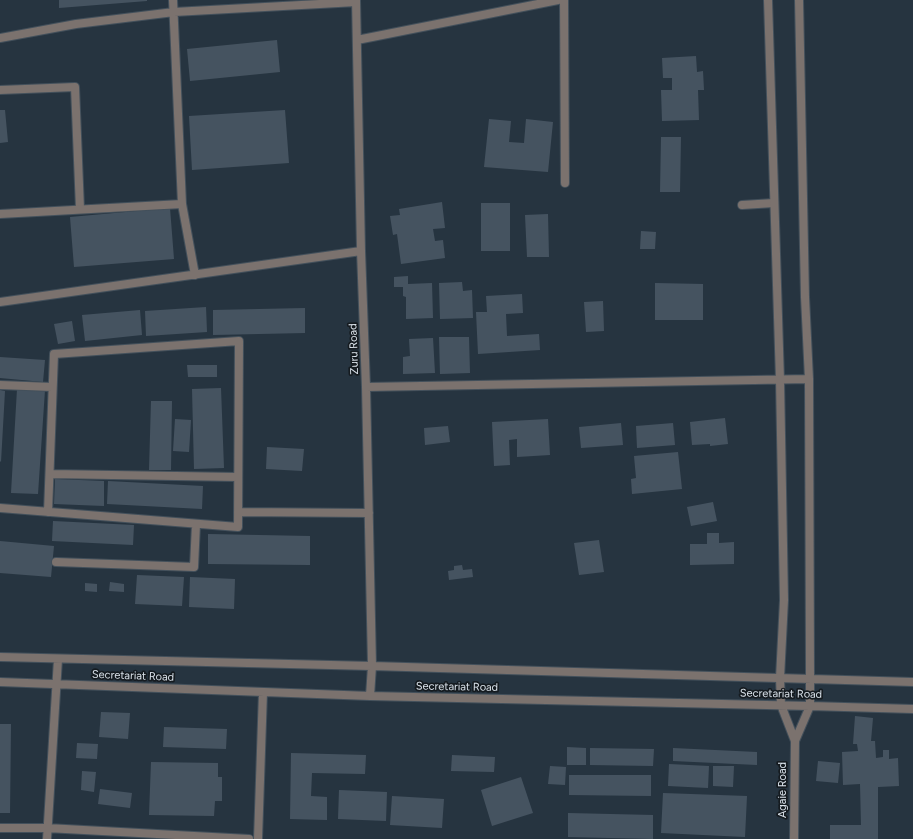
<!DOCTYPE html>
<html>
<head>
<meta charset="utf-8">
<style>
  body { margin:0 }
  canvas { display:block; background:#263440 }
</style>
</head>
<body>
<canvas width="913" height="839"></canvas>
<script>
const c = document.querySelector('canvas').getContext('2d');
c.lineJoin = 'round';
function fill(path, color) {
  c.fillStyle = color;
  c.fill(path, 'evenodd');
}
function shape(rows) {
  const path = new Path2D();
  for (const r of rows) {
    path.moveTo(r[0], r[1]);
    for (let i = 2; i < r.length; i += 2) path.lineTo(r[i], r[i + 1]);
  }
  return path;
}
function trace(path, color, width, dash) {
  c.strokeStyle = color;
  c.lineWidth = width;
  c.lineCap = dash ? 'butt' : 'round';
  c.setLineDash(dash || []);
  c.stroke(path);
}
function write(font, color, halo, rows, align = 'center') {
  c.font = font + ' Figtree,sans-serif';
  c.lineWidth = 3.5;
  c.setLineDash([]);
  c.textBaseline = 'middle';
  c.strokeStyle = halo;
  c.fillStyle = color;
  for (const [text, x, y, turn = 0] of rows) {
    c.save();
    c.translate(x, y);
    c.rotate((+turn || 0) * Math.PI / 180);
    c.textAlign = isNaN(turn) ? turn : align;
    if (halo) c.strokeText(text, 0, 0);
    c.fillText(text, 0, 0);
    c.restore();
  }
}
const building = shape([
  [59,0,147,0,147,1,59,8],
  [277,40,280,72,190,81,187,49],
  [696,56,697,72,703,71,704,90,698,90,699,120,662,121,661,90,672,90,672,78,663,78,662,58],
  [0,110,5,110,8,142,0,143],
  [285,110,289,163,192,170,189,116],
  [489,119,511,121,509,142,524,143,526,119,553,122,548,172,484,167],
  [661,137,681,137,680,192,660,192],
  [442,202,445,228,433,229,435,241,443,240,445,258,401,264,397,234,393,235,390,216,400,215,399,209],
  [481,203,510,203,510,251,481,251],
  [170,208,174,259,74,267,70,217],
  [548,214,549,257,527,257,525,215],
  [641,231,656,232,655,249,640,249],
  [408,276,408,284,432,283,433,318,406,319,406,297,403,296,403,287,394,287,394,277],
  [462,282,463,291,472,290,473,318,440,319,439,283],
  [655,283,703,284,703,320,655,320],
  [522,294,523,313,506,314,507,336,539,334,540,350,478,354,476,312,487,312,486,296],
  [603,301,604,331,586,332,584,302],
  [206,307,207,332,146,336,145,311],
  [305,308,305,333,213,335,213,310],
  [140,310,142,335,85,341,82,315],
  [72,321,75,341,58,344,54,324],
  [439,337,469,337,470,373,440,374],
  [433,338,435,373,403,374,403,357,410,356,409,339],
  [0,357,45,360,43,382,0,378],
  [187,365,217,365,217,377,188,377],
  [221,388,224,468,194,469,192,389],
  [17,389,45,390,38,494,11,493],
  [0,390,5,391,1,462,0,461],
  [151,401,172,401,171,470,149,470],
  [725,418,728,444,710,446,710,444,692,445,690,422],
  [175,419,191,420,189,452,173,451],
  [548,419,550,455,517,457,517,439,509,440,510,465,494,466,492,422],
  [621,423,623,445,581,448,579,427],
  [673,423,675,445,637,448,636,426],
  [448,426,450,442,425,445,424,428],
  [267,447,304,449,302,471,266,469],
  [678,452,682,489,632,494,631,479,636,478,634,456],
  [55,479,104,481,104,506,54,504],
  [108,481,203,486,202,509,107,504],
  [713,502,717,521,691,526,687,507],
  [53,521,134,525,133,545,52,541],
  [707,533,719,533,719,543,734,542,734,564,690,565,690,544,707,544],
  [208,534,310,536,310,565,208,564],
  [599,540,604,572,579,575,574,543],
  [0,541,54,546,51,577,0,573],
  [462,565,463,570,472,569,473,577,449,580,448,571,454,570,454,566],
  [137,575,184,577,182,606,135,604],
  [190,577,235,579,234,609,189,607],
  [110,582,124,584,124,592,109,591],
  [85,583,97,584,97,592,85,591],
  [101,712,130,713,128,739,99,737],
  [855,716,873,718,871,741,875,741,876,758,883,757,883,750,889,750,889,759,898,758,899,786,878,787,878,839,830,839,830,825,861,825,860,784,843,785,842,752,858,751,857,744,853,744],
  [0,724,11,724,10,813,0,813],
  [164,727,227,729,226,749,163,747],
  [77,743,98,744,97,759,76,758],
  [567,747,586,748,586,765,567,765],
  [590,748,654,749,653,766,590,765],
  [673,748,757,752,757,765,673,761],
  [291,753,366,755,365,774,312,773,311,796,327,797,327,820,290,819],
  [452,755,495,757,494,772,451,771],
  [818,761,840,763,838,783,816,781],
  [151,762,218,763,218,777,222,777,222,801,215,801,214,816,149,815],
  [669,764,709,766,708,788,668,786],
  [550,766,566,767,565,785,548,784],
  [713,766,734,766,733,787,713,786],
  [82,771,96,772,94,792,81,790],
  [569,775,651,775,651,796,569,795],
  [521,777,533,813,492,826,481,790],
  [100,789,132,793,130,808,98,804],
  [339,790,387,792,386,821,338,819],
  [663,793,747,796,745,837,661,833],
  [392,796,444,799,442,828,390,825],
  [568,813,653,815,653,839,568,837]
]);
const service = shape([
  [0,90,75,87,80,209],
  [742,205,774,203]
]);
const minor = shape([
  [173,0,182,204,195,275],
  [356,0,361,251,366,387,372,666,370,696],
  [564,0,565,183],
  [768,0,780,380,784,600,780,678,781,705,795,741,794,839],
  [0,38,76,24,174,12,356,2],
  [357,40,558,0],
  [0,214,182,204],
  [0,302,361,251],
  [0,385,52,387],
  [366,387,809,379],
  [50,474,238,477],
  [0,508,238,527,239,341,54,354,48,512],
  [238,512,369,513],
  [56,562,194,567,196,524],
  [0,657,372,666,913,682],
  [0,682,370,696,810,706,913,709],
  [795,741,810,706,810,678,809,379,805,297,799,0],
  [0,828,47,828,249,839],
  [47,839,58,659],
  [258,839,263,692]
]);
const streetNames = [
  ["Zuru Road",354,349,-92],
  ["Secretariat Road",133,676,2],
  ["Secretariat Road",457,687,1],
  ["Secretariat Road",781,694,1],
  ["Agaie Road",783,790,-90]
];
fill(building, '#455360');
trace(service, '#43505b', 10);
trace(minor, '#43505b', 10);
trace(service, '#7b726e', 8);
trace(minor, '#7b726e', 8);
write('11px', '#dae2ea', '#151b20', streetNames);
</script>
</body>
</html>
